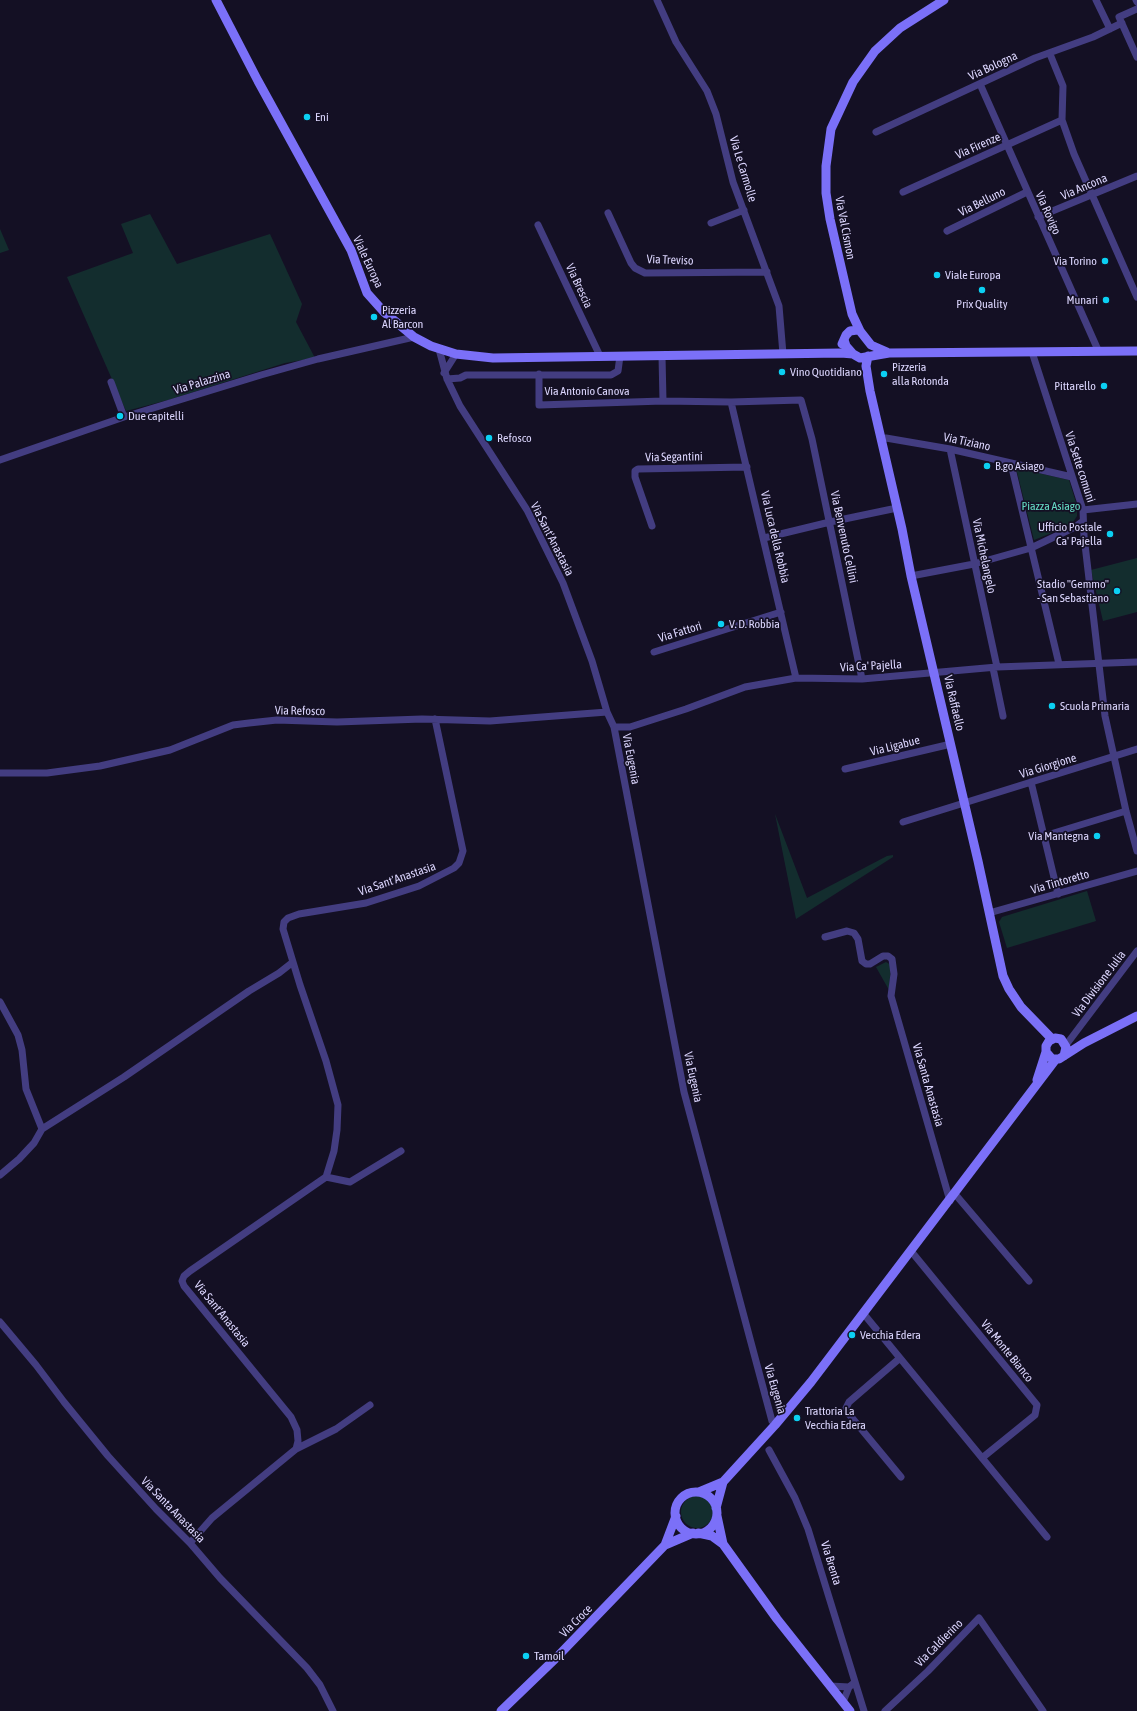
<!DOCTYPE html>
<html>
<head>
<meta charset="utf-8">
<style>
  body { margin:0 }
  canvas { display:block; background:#141024 }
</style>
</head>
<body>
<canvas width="1137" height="1711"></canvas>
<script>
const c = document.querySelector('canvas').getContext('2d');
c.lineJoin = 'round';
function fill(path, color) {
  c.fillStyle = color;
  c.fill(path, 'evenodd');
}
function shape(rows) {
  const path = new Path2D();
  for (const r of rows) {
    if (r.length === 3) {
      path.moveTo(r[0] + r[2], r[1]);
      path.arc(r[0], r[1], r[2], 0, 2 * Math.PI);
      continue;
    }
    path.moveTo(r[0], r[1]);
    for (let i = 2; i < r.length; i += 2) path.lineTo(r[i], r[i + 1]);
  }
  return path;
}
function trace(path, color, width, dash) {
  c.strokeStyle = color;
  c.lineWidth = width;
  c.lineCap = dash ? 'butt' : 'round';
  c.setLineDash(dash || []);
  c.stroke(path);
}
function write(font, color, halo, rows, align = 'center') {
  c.font = font + ' "Asap Condensed",sans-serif';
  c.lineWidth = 3.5;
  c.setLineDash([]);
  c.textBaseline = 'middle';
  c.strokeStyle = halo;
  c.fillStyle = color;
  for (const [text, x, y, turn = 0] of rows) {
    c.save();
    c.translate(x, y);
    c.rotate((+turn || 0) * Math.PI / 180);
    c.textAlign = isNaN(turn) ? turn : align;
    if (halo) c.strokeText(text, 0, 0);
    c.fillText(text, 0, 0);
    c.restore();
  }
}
const green = shape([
  [150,214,177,264,270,234,302,304,296,322,315,358,285,363,168,400,126,411,67,277,133,253,121,224],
  [0,229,9,250,0,253],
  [1016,468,1069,480,1077,506,1077,516,1073,522,1064,528,1034,540],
  [1137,558,1137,612,1103,621,1091,570],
  [775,814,807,898,887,856,893,855,893,857,796,919],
  [1087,891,1096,921,1007,948,999,922,1002,917],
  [886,962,891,965,889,990,876,967],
  [697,1512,16]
]);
const street = shape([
  [657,0,676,42,707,91,716,114,733,182,779,306,783,354],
  [1096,0,1110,29],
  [1136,0,1137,2],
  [1137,9,1119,17,1137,57],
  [1050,54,1063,86,1062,120,1074,154,1137,297],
  [980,84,1098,350],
  [876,132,1035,58,1093,37,1122,23],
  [903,192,1062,120],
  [608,213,631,263,635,268,645,273,767,272],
  [1038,217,1137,176],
  [711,223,744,210],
  [538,225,600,356],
  [947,231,1027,192],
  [439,349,447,379,460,406,527,510,563,583,592,661,607,712,614,727,684,1092,772,1421,775,1425],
  [1032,352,1083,510,1084,536,1105,716,1126,811,1137,851],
  [662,356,663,401],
  [444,373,456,354],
  [539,374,539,405,663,401,731,402,801,400,812,439,862,679],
  [447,379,460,378,466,375,611,375,618,371,620,356],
  [111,382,124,417],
  [731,402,796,678],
  [881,439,886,438,950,449,1072,477],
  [950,449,997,667],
  [0,460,124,417,261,375,318,359,414,337],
  [1011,464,1059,664],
  [1083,510,1137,504],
  [652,526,635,477,635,471,638,469,747,467],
  [764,538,830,522,897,508],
  [911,576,974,564,1031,548,1075,527,1083,521],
  [654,652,781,612],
  [993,668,1003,716],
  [614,727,630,727,686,709,745,687,796,678,862,679,997,667,1137,662],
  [845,769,951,744],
  [0,773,47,773,100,766,170,750,233,725,249,723,277,720,337,722,422,719,490,721,607,712],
  [1031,782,1058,894],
  [903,822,1137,749],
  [1044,836,1126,811],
  [989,913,1137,871],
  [825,937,847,931,854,933,858,939,862,961,866,964,870,964,883,956,888,956,892,959,894,974,891,996,950,1201],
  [293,962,300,985,326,1061,338,1105,337,1130,334,1151,326,1177,190,1271,184,1276,182,1281,184,1286,291,1417,297,1430,298,1441,296,1449],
  [0,1002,18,1035,22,1050,26,1089,42,1129,34,1143,19,1159,0,1175],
  [1066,1045,1137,951],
  [42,1129,124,1077,249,991,279,973,293,962,283,929,284,922,288,918,299,914,366,903,419,886,454,868,459,863,463,851,435,719],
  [326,1177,350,1182,401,1151],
  [955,1194,1029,1281],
  [911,1251,1037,1405,1035,1415,982,1458],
  [863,1313,1047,1537],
  [0,1322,36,1365,64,1402,108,1456,156,1509,190,1543,220,1578,307,1668,320,1685,333,1711],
  [900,1358,849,1402,846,1408,848,1413,901,1477],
  [769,1450,795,1498,808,1529,864,1711],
  [190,1543,212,1518,296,1449,336,1429,370,1405],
  [830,1686,849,1687],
  [843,1702,849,1687,854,1683],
  [885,1711,928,1671,979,1618,1043,1711]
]);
const secondary = shape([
  [216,0,258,81,351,250,367,293,384,312,414,337,431,346,456,354,493,358,841,353,853,354],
  [860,331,852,314,830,219,826,193,826,166,831,129,853,82,875,51,900,28,944,0],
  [844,340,846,346,853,354,860,358,889,353,1137,351],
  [842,344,846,335,850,331,857,330,860,331,871,345,887,352],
  [868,356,866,366,870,391,902,529,911,576,978,861,1003,976,1009,989,1021,1007,1052,1039],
  [1046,1052,1052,1059,1059,1059,1084,1043,1137,1016],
  [1037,1080,1046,1052,1046,1046,1049,1041,1055,1038,1061,1039,1066,1047,1064,1056],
  [699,1492,723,1482,775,1425,811,1382,1056,1059],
  [696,1513,21],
  [716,1508,723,1482],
  [717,1516,723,1544],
  [698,1533,712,1536,723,1544,777,1619,850,1711],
  [665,1545,693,1533],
  [501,1711,556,1658,665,1545,676,1516]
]);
const markers = [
  [307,117,4,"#0bd0f3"],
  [1105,261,4,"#0bd0f3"],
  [937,275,4,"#0bd0f3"],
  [982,290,4,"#0bd0f3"],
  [1106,300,4,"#0bd0f3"],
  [374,317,4,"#0bd0f3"],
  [782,372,4,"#0bd0f3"],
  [884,374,4,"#0bd0f3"],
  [1104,386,4,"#0bd0f3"],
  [120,416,4,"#0bd0f3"],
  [489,438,4,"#0bd0f3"],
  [987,466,4,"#0bd0f3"],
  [1110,534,4,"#0bd0f3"],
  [1117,591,4,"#0bd0f3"],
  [721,624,4,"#0bd0f3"],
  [1052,706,4,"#0bd0f3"],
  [1097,836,4,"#0bd0f3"],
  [852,1335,4,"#0bd0f3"],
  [797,1418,4,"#0bd0f3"],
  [526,1656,4,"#0bd0f3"]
];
const streetNames = [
  ["Via Bologna",993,66,-25],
  ["Via Firenze",978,146,-24],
  ["Via Le Carmolle",743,169,73],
  ["Via Ancona",1084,187,-23],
  ["Via Belluno",982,202,-26],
  ["Via Rovigo",1048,213,66],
  ["Via Val Cismon",845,228,79],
  ["Via Treviso",670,260,2],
  ["Viale Europa",368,262,65],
  ["Via Brescia",579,286,65],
  ["Via Palazzina",202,382,-17],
  ["Via Antonio Canova",587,391],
  ["Via Tiziano",967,442,12],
  ["Via Segantini",674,457,-1],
  ["Via Sette comuni",1080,467,72],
  ["Via Luca della Robbia",775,537,77],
  ["Via Benvenuto Cellini",844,537,78],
  ["Via Sant'Anastasia",552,539,63],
  ["Via Michelangelo",984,556,78],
  ["Via Fattori",680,632,-17],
  ["Via Ca' Pajella",871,666,-3],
  ["Via Raffaello",954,703,77],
  ["Via Refosco",300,711,1],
  ["Via Ligabue",895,746,-14],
  ["Via Eugenia",631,759,79],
  ["Via Giorgione",1048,766,-17],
  ["Via Sant'Anastasia",397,879,-19],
  ["Via Tintoretto",1060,882,-16],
  ["Via Divisione Julia",1099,984,-53],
  ["Via Eugenia",693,1077,78],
  ["Via Santa Anastasia",928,1085,74],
  ["Via Sant'Anastasia",222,1314,51],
  ["Via Monte Bianco",1007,1351,51],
  ["Via Eugenia",775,1389,74],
  ["Via Santa Anastasia",173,1510,46],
  ["Via Brenta",831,1563,73],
  ["Via Croce",576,1621,-45],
  ["Via Caldierino",939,1643,-45]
];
const poiNames = [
  ["Eni",315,117],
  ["Via Torino",1097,261,"right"],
  ["Viale Europa",945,275],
  ["Munari",1098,300,"right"],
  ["Prix Quality",982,304,"center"],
  ["Pizzeria",382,310],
  ["Al Barcon",382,324],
  ["Pizzeria",892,367],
  ["alla Rotonda",892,381],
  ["Vino Quotidiano",790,372],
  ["Pittarello",1096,386,"right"],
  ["Due capitelli",128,416],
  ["Refosco",497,438],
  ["B.go Asiago",995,466],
  ["Ufficio Postale",1102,527,"right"],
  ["Ca' Pajella",1102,541,"right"],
  ["Stadio \"Gemmo\"",1109,584,"right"],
  ["- San Sebastiano",1109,598,"right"],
  ["V. D. Robbia",729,624],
  ["Scuola Primaria",1060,706],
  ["Via Mantegna",1089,836,"right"],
  ["Vecchia Edera",860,1335],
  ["Trattoria La",805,1411],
  ["Vecchia Edera",805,1425],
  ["Tamoil",534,1656]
];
const parkNames = [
  ["Piazza Asiago",1051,506]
];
fill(green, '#132d2e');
trace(street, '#433d81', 7);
trace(secondary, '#7b70f8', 9);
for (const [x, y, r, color] of markers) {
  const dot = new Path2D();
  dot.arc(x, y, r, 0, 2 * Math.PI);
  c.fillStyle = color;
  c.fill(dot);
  trace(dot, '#141024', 1.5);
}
write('12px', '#dbd5fd', '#141024', streetNames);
write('12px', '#dbd5fd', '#141024', poiNames, 'left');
write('12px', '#64dac3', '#141024', parkNames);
</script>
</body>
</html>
